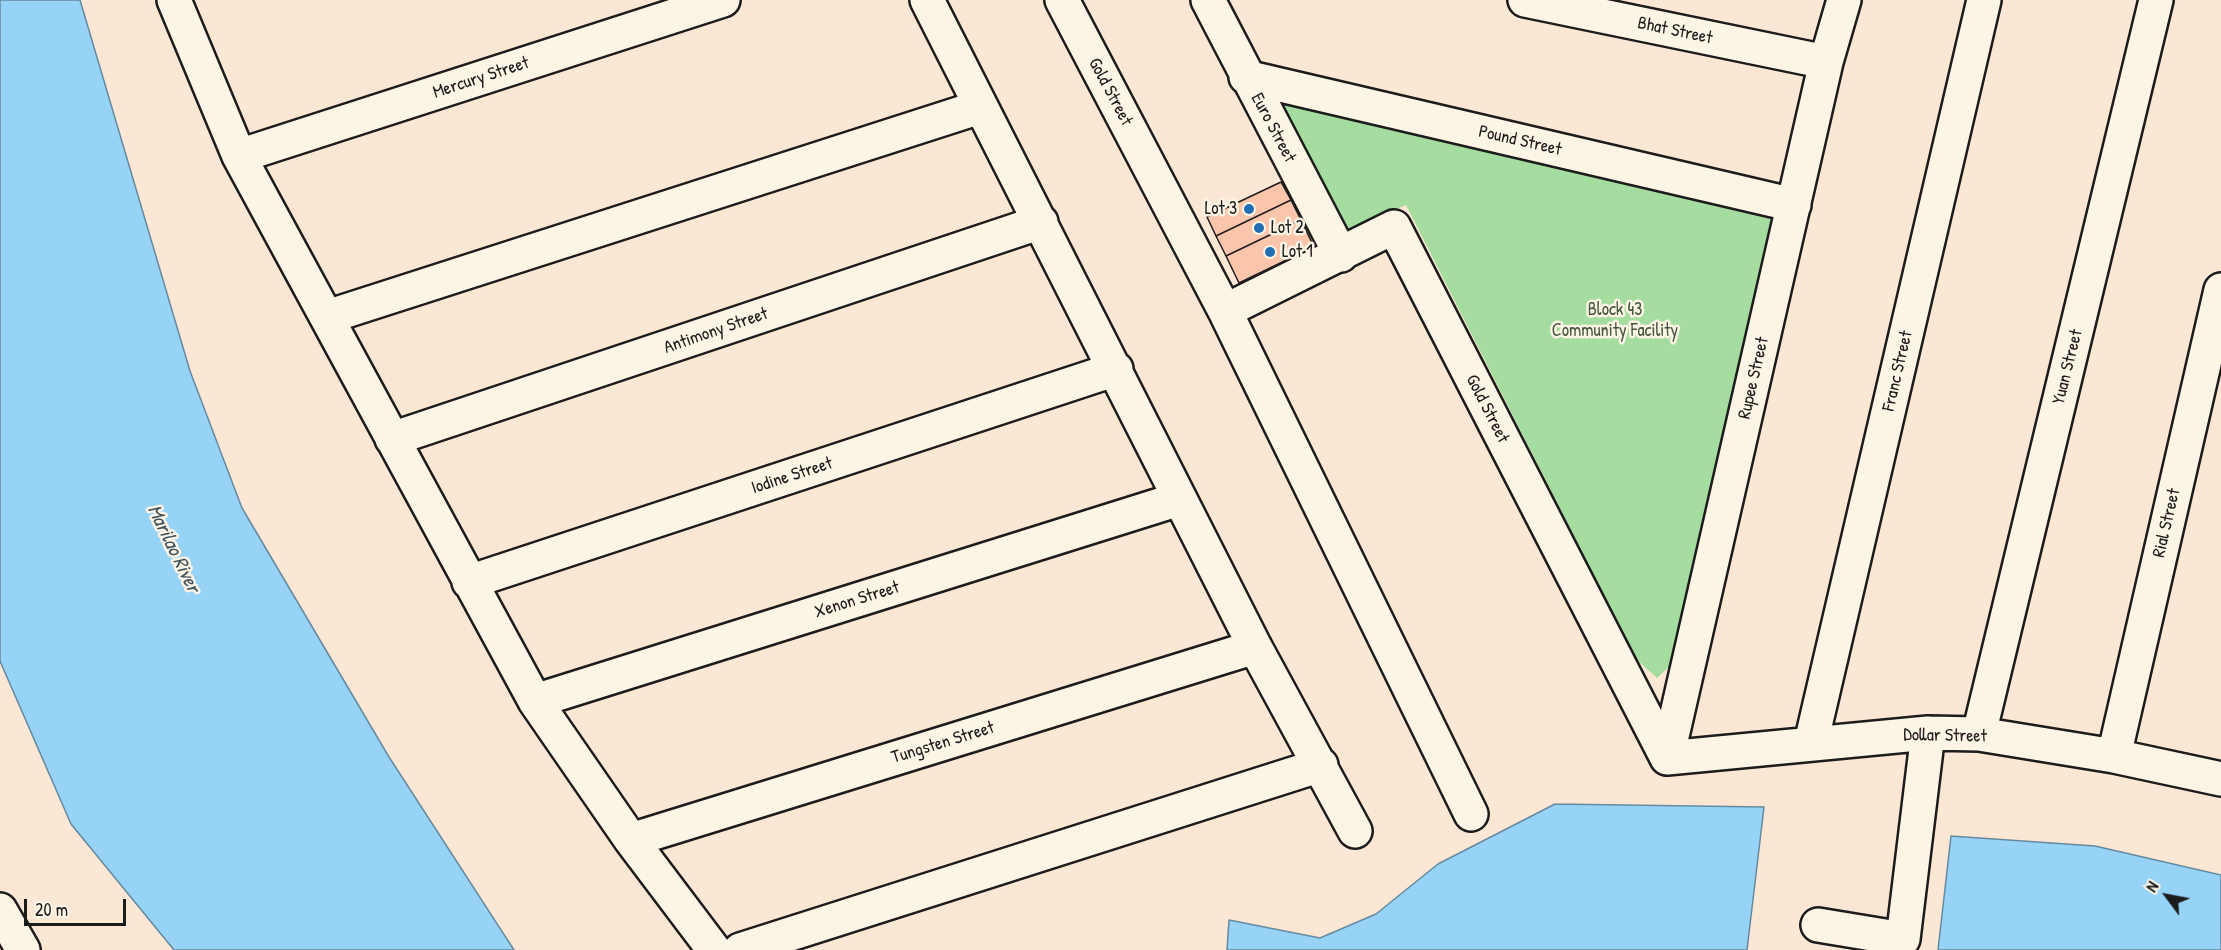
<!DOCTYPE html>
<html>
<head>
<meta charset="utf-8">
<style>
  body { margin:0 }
  #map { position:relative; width:2221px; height:950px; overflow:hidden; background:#fce7d4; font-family:"Patrick Hand",sans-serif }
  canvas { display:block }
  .north { position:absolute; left:2137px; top:866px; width:60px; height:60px; -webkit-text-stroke:4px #fcf5e5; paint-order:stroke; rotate:302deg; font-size:16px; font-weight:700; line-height:24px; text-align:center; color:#1c1c1c }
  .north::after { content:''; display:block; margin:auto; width:21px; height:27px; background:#1c1c1c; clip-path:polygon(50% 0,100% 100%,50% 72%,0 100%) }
  .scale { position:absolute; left:24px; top:899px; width:102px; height:27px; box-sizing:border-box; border:3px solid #1c1c1c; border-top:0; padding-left:8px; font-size:18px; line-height:21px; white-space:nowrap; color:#1c1c1c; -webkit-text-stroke:4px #fcf5e5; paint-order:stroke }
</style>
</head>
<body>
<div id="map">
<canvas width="2221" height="950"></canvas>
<div class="north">N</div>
<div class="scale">20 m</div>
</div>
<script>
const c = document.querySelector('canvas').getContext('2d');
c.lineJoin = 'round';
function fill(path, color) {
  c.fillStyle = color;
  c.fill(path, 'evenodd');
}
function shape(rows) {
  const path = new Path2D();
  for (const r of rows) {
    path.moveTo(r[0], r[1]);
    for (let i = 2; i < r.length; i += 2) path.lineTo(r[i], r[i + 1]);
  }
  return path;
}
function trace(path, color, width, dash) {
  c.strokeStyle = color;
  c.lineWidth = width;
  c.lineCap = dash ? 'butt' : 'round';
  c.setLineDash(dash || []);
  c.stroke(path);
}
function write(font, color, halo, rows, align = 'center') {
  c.font = font + ' "Patrick Hand",sans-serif';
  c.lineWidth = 5;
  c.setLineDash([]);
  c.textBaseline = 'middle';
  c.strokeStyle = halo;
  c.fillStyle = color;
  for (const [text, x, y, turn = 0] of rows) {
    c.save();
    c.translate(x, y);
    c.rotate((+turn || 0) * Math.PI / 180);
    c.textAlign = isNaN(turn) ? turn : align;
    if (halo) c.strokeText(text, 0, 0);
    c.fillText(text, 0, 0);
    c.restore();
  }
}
const green = shape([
  [1282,103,1775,220,1677,659,1657,678,1637,660,1406,205,1346,229]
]);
const water = shape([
  [0,0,80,0,190,371,242,508,389,757,514,950,174,950,71,824,0,661,0,0],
  [1555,804,1764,807,1747,950,1227,950,1229,920,1320,938,1376,914,1438,864,1555,804],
  [1951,836,2095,846,2221,875,2221,950,1938,950,1951,836]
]);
const shadow = shape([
  [1281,184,1297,200,1330,264,1256,299,1240,282]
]);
const building = shape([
  [1281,182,1291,200,1216,236,1207,217,1281,182],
  [1291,200,1301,220,1226,256,1216,236,1291,200],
  [1301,220,1314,247,1239,283,1226,256,1301,220]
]);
const minor = shape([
  [174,0,239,156,535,701,631,840,714,950],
  [927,0,1255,647,1355,831],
  [1062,0,1225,311,1471,814],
  [1208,0,1341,255],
  [1525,0,1826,62],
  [1246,77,1794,205],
  [239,156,723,0],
  [1225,311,1394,227,1667,758],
  [327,317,980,107],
  [392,439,1041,222],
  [469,582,1116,369],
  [535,701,1179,499],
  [1979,734,2156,0],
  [1811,743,1984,0],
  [2114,756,2221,290],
  [1667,758,1826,62,1844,0],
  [1667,758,1928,733,1979,734,2114,756,2221,779],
  [631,840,1255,647],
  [0,910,23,950],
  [1818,925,1903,939,1928,733],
  [740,950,1321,765]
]);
const markers = [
  [1249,209,6,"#1f6fb2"],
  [1259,228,6,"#1f6fb2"],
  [1270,252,6,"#1f6fb2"]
];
const streetNames = [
  ["Bhat Street",1675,31,12],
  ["Mercury Street",481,78,-18],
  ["Gold Street",1110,92,62],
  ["Euro Street",1273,128,62],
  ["Pound Street",1520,141,13],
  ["Antimony Street",716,331,-19],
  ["Yuan Street",2068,367,-76],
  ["Franc Street",1898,371,-77],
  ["Rupee Street",1754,378,-77],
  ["Gold Street",1487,409,63],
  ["Iodine Street",792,476,-18],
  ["Rial Street",2167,523,-77],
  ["Xenon Street",857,600,-17],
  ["Dollar Street",1945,736,1],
  ["Tungsten Street",943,743,-17]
];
const poiNames = [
  ["Lot 3",1237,209,"right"],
  ["Lot 2",1271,228],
  ["Lot 1",1282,252]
];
const parkNames = [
  ["Block 43",1615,310],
  ["Community Facility",1615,331]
];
const waterNames = [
  ["Marilao River",173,549,64]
];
fill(green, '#a5dc9f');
fill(water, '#96d3f7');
trace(water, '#658a9f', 1.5);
fill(shadow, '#0003');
fill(building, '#fbc5ac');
trace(building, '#1c1c1c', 1.5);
trace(minor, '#1c1c1c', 38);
trace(minor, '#fcf5e5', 33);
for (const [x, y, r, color] of markers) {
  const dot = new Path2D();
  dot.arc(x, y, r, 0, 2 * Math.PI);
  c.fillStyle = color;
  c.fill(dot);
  trace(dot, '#fcf5e5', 2);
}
write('18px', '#1c1c1c', '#fcf5e5', streetNames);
write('18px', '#1c1c1c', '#fcf5e5', poiNames, 'left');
write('18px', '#455643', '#fcf5e5', parkNames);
write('italic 20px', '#41535e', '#fcf5e5', waterNames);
</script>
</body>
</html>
